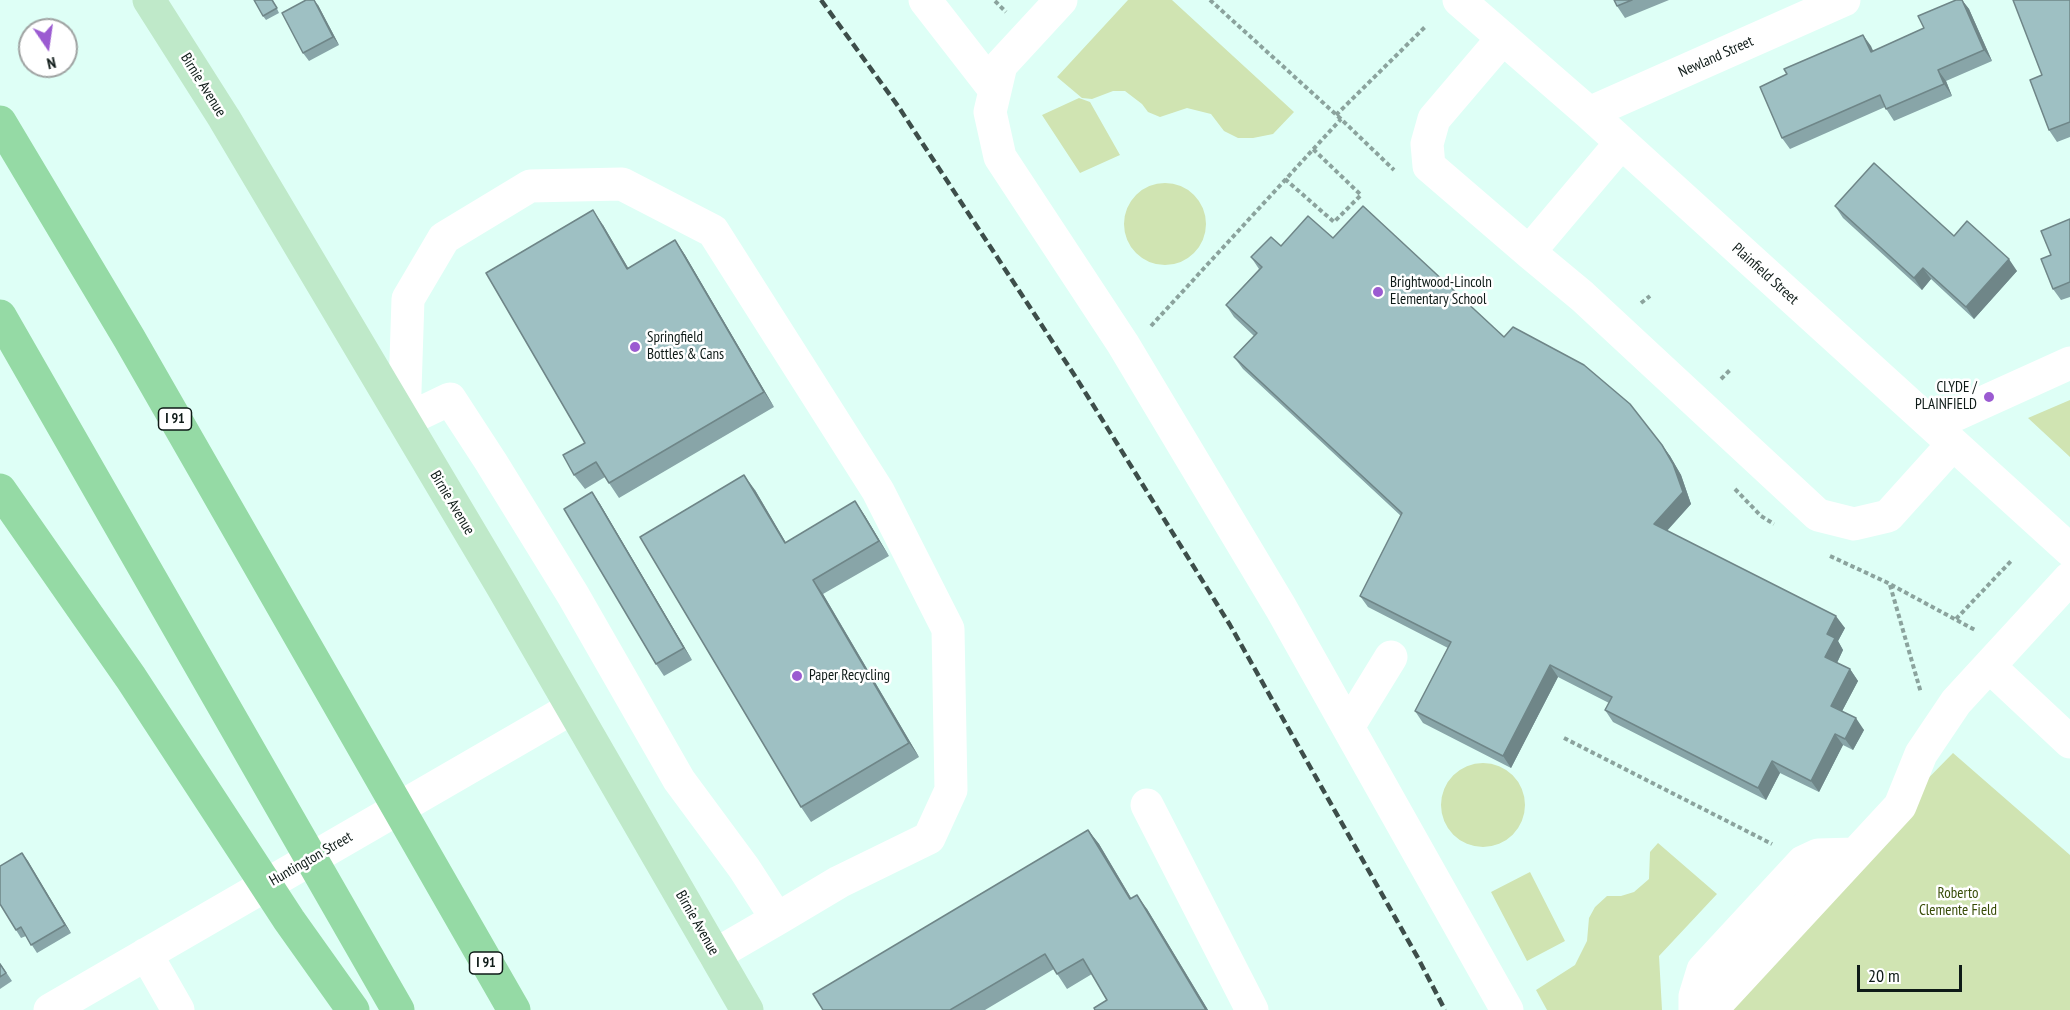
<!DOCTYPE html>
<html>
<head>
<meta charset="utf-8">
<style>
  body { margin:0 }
  #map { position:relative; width:2070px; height:1010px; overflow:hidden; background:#defff6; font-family:"PT Sans Narrow",sans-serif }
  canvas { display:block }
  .north { position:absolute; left:18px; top:18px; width:60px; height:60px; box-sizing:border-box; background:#fff; border:2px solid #9fa3a2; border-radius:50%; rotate:167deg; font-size:16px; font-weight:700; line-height:24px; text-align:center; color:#0e1a17 }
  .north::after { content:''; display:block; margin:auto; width:21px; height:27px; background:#9b5bd1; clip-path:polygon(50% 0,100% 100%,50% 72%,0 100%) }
  .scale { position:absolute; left:1857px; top:965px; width:105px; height:27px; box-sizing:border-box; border:3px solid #0e1a17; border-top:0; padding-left:8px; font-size:18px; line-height:21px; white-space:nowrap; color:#0e1a17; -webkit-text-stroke:4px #fff; paint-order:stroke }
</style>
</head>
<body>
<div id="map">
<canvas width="2070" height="1010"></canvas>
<div class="north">N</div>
<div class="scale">20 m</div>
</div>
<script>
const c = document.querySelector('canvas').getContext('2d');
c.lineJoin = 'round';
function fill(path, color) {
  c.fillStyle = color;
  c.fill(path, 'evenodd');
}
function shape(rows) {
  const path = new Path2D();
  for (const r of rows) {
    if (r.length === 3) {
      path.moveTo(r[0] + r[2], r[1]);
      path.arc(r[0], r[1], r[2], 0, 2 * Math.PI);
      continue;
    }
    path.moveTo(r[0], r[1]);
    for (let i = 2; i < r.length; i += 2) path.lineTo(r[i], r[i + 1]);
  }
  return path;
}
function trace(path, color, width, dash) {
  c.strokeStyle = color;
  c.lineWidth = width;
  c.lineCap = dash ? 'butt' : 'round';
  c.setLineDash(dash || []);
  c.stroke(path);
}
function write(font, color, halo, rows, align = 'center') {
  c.font = font + ' "PT Sans Narrow",sans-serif';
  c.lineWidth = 5;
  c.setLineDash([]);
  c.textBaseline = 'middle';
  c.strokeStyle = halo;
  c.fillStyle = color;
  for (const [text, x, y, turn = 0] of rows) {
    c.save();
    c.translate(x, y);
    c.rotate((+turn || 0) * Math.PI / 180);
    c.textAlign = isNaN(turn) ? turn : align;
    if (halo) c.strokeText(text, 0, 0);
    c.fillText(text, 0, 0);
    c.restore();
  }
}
const green = shape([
  [1128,0,1172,0,1294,112,1273,134,1253,138,1238,138,1224,131,1211,114,1187,108,1160,117,1148,112,1142,104,1125,91,1113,91,1092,99,1082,98,1057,77],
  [1079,98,1090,102,1120,155,1080,173,1042,115],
  [1165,224,41],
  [2070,400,2070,457,2028,418],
  [1953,753,2070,855,2070,1010,1701,1010],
  [1483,805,42],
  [1658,843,1717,894,1659,956,1662,1010,1547,1010,1536,990,1575,965,1587,941,1589,918,1595,907,1607,896,1621,896,1634,892,1649,879,1650,852],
  [1530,872,1565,941,1527,961,1491,892]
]);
const path = shape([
  [1210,0,1341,119,1394,170],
  [995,1,1006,12],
  [1336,115,1425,27],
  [1285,179,1334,222,1361,195,1313,149],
  [1641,303,1650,296],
  [1151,326,1341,119],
  [1721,379,1730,370],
  [1735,489,1761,516,1774,524],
  [1830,556,1886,582,1975,630],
  [1890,585,1921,693],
  [1956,619,2011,561],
  [1564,738,1772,844]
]);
const minor = shape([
  [925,0,995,90],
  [1061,0,1001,65,990,112,1000,157,1123,344,1281,608,1507,1010],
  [1459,0,1589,113,2070,550],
  [1503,38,1434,119,1427,144,1429,166,1529,252,1621,143],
  [1589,113,1844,0],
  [1529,252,1582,296,1818,515,1854,524,1888,516,1953,444],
  [1933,425,2070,363],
  [1989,666,2070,742],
  [1348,727,1391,657],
  [1147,805,1252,1010],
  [146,954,178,1010],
  [715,955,777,919,839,882,929,838,951,790,948,629,878,491,713,231,622,184,530,186,444,238,408,299,404,421,450,399,491,462,573,595,679,780,744,868,777,919],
  [50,1010,572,708],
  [1695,1010,1695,996,1703,970,1803,862,1818,855,1855,854],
  [1711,1010,1900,806,1921,754,1956,702,2070,578]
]);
const major = shape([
  [149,0,224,118,502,586,747,1010]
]);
const highway = shape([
  [0,122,129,338,514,1010],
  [0,316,398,1010],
  [0,490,131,678,289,920,353,1010]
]);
const rail = shape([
  [821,0,898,106,1075,376,1230,625,1418,958,1445,1010]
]);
const wall = shape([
  [273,0,279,13,266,20,263,16],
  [1614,0,1669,0,1625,18,1617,6],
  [1956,0,1962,0,1969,9,1992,61,1946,81,1952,96,1894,121,1885,107,1790,149,1782,138,1787,74,1863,35,1873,51,1924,28],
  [2070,0,2070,137,2057,142,2049,130,2042,75],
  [318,5,339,45,309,61,303,53],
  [1835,206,1954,236,2017,271,1974,319,1931,279,1922,290,1843,218],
  [2070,219,2070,297,2061,300,2053,289,2051,255],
  [603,225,628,268,675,240,685,255,774,407,619,498,605,477,585,489,574,475,585,443],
  [1333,238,1504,337,1662,445,1670,456,1681,475,1691,504,1667,531,1845,628,1838,641,1843,650,1837,663,1850,669,1858,681,1842,711,1864,730,1853,750,1843,745,1819,792,1780,773,1766,800,1613,722,1605,710,1609,703,1558,677,1511,768,1423,723,1415,711,1448,648,1368,607,1360,596,1401,516,1243,369,1234,357,1254,336,1234,317,1226,305,1259,269,1251,257,1281,246],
  [755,490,786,543,855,501,865,516,889,556,823,594,919,757,811,822,801,807],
  [592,492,600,504,692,660,664,676,656,664],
  [1088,830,1099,844,1131,898,1147,909,1208,1010,1095,1010,1107,1000,1092,974,1067,989,1054,969,985,1010,823,1010],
  [22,853,71,933,37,953,26,936,21,938,16,930],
  [0,963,12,981,0,989]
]);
const shadedWall = shape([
  [314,0,318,5,339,45,333,37],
  [1962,0,1969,9,1992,61,1984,50],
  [1863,35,1871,46,1879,64,1871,52],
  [1938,70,1946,81,1952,96,1944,84],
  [593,210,603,225,637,283,627,269],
  [675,240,685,255,774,407,764,392],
  [2009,259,2017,271,1974,319,1966,307],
  [1923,268,1931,279,1922,290,1914,278],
  [1662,445,1670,456,1681,475,1691,504,1662,536,1654,524],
  [744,475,755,490,795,558,785,543],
  [592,492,600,504,692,660,684,648],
  [855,501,865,516,889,556,879,541],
  [813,580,823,594,919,757,909,743],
  [1836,616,1845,628,1838,641,1843,650,1834,669,1825,657,1827,634],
  [1550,665,1558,677,1511,768,1503,756],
  [1850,669,1858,681,1839,717,1831,706],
  [1856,718,1864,730,1853,750,1845,739],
  [1835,734,1843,745,1819,792,1811,781],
  [1772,761,1780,773,1766,800,1758,788],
  [1088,830,1099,844,1140,913,1130,899],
  [22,853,28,861,71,933,65,925],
  [1137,895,1147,909,1208,1010,1206,1010]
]);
const building = shape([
  [254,0,272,0,277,8,263,16,254,0],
  [306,0,314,0,333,37,303,53,282,13,306,0],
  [1614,0,1632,0,1617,6,1614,0],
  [1956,0,1962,0,1984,50,1938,70,1944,84,1886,109,1880,95,1782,138,1760,87,1787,74,1784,69,1863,35,1871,52,1924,28,1918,16,1956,0],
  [2013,0,2070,0,2070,122,2049,130,2030,80,2042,75,2013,0],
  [1874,163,1954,236,1967,221,2009,259,1966,307,1923,268,1914,278,1835,206,1874,163],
  [1363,206,1504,337,1513,327,1584,365,1630,404,1662,445,1673,464,1683,492,1654,524,1836,616,1827,634,1835,638,1825,657,1850,669,1831,706,1856,718,1845,739,1835,734,1811,781,1772,761,1758,788,1605,710,1612,697,1550,665,1503,756,1415,711,1451,642,1360,596,1402,513,1234,357,1257,333,1226,305,1262,267,1251,257,1271,237,1281,246,1308,216,1333,238,1363,206],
  [593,210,627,269,675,240,764,392,609,483,596,462,574,475,563,455,585,443,486,273,593,210],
  [2070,219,2070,282,2053,289,2041,259,2051,255,2041,231,2070,219],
  [744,475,785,543,855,501,879,541,813,580,909,743,801,807,640,537,744,475],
  [592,492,684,648,656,664,564,509,592,492],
  [1088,830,1130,899,1137,895,1206,1010,1095,1010,1094,1008,1107,1000,1083,959,1057,974,1045,954,950,1010,823,1010,813,994,1088,830],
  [22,853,65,925,31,945,21,927,16,930,0,904,0,866,22,853],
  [0,964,6,973,0,977,0,964]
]);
const markers = [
  [1378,292,6,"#9b5bd1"],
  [635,347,6,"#9b5bd1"],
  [1989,397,6,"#9b5bd1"],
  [797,676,6,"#9b5bd1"]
];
const shields = [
  [175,419,33],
  [486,963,33]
];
const shieldNames = [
  ["I 91",175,419],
  ["I 91",486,963]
];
const streetNames = [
  ["Newland Street",1716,57,-24],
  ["Birnie Avenue",203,85,58],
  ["Plainfield Street",1765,274,42],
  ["Birnie Avenue",452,503,59],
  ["Huntington Street",311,859,-30],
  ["Birnie Avenue",697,923,60]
];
const poiNames = [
  ["Brightwood-Lincoln",1390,283],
  ["Elementary School",1390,300],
  ["Springfield",647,338],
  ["Bottles & Cans",647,355],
  ["CLYDE /",1977,388,"right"],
  ["PLAINFIELD",1977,405,"right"],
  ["Paper Recycling",809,676]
];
const parkNames = [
  ["Roberto",1958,894],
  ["Clemente Field",1958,911]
];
fill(green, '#d0e4b2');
trace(path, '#8ba39d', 4, [4.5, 3]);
trace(minor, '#fff', 33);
trace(major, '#bfe9c9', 33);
trace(highway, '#95daa5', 33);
trace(rail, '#3d4e4a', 4.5, [9, 4.5]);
fill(wall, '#88a5a8');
fill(shadedWall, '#6f8688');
fill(building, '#9ec0c3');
trace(building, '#6f8688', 1.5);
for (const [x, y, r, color] of markers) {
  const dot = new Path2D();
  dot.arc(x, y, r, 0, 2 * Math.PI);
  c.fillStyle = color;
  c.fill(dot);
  trace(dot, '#fff', 2);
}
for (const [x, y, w] of shields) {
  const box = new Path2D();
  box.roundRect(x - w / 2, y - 11, w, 22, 4.5);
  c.fillStyle = '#fff';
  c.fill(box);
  trace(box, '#0e1a17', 1.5);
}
write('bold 14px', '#0e1a17', null, shieldNames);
write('15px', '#0e1a17', '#fff', streetNames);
write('15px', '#0e1a17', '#fff', poiNames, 'left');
write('15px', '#384c07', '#fff', parkNames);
</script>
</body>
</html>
